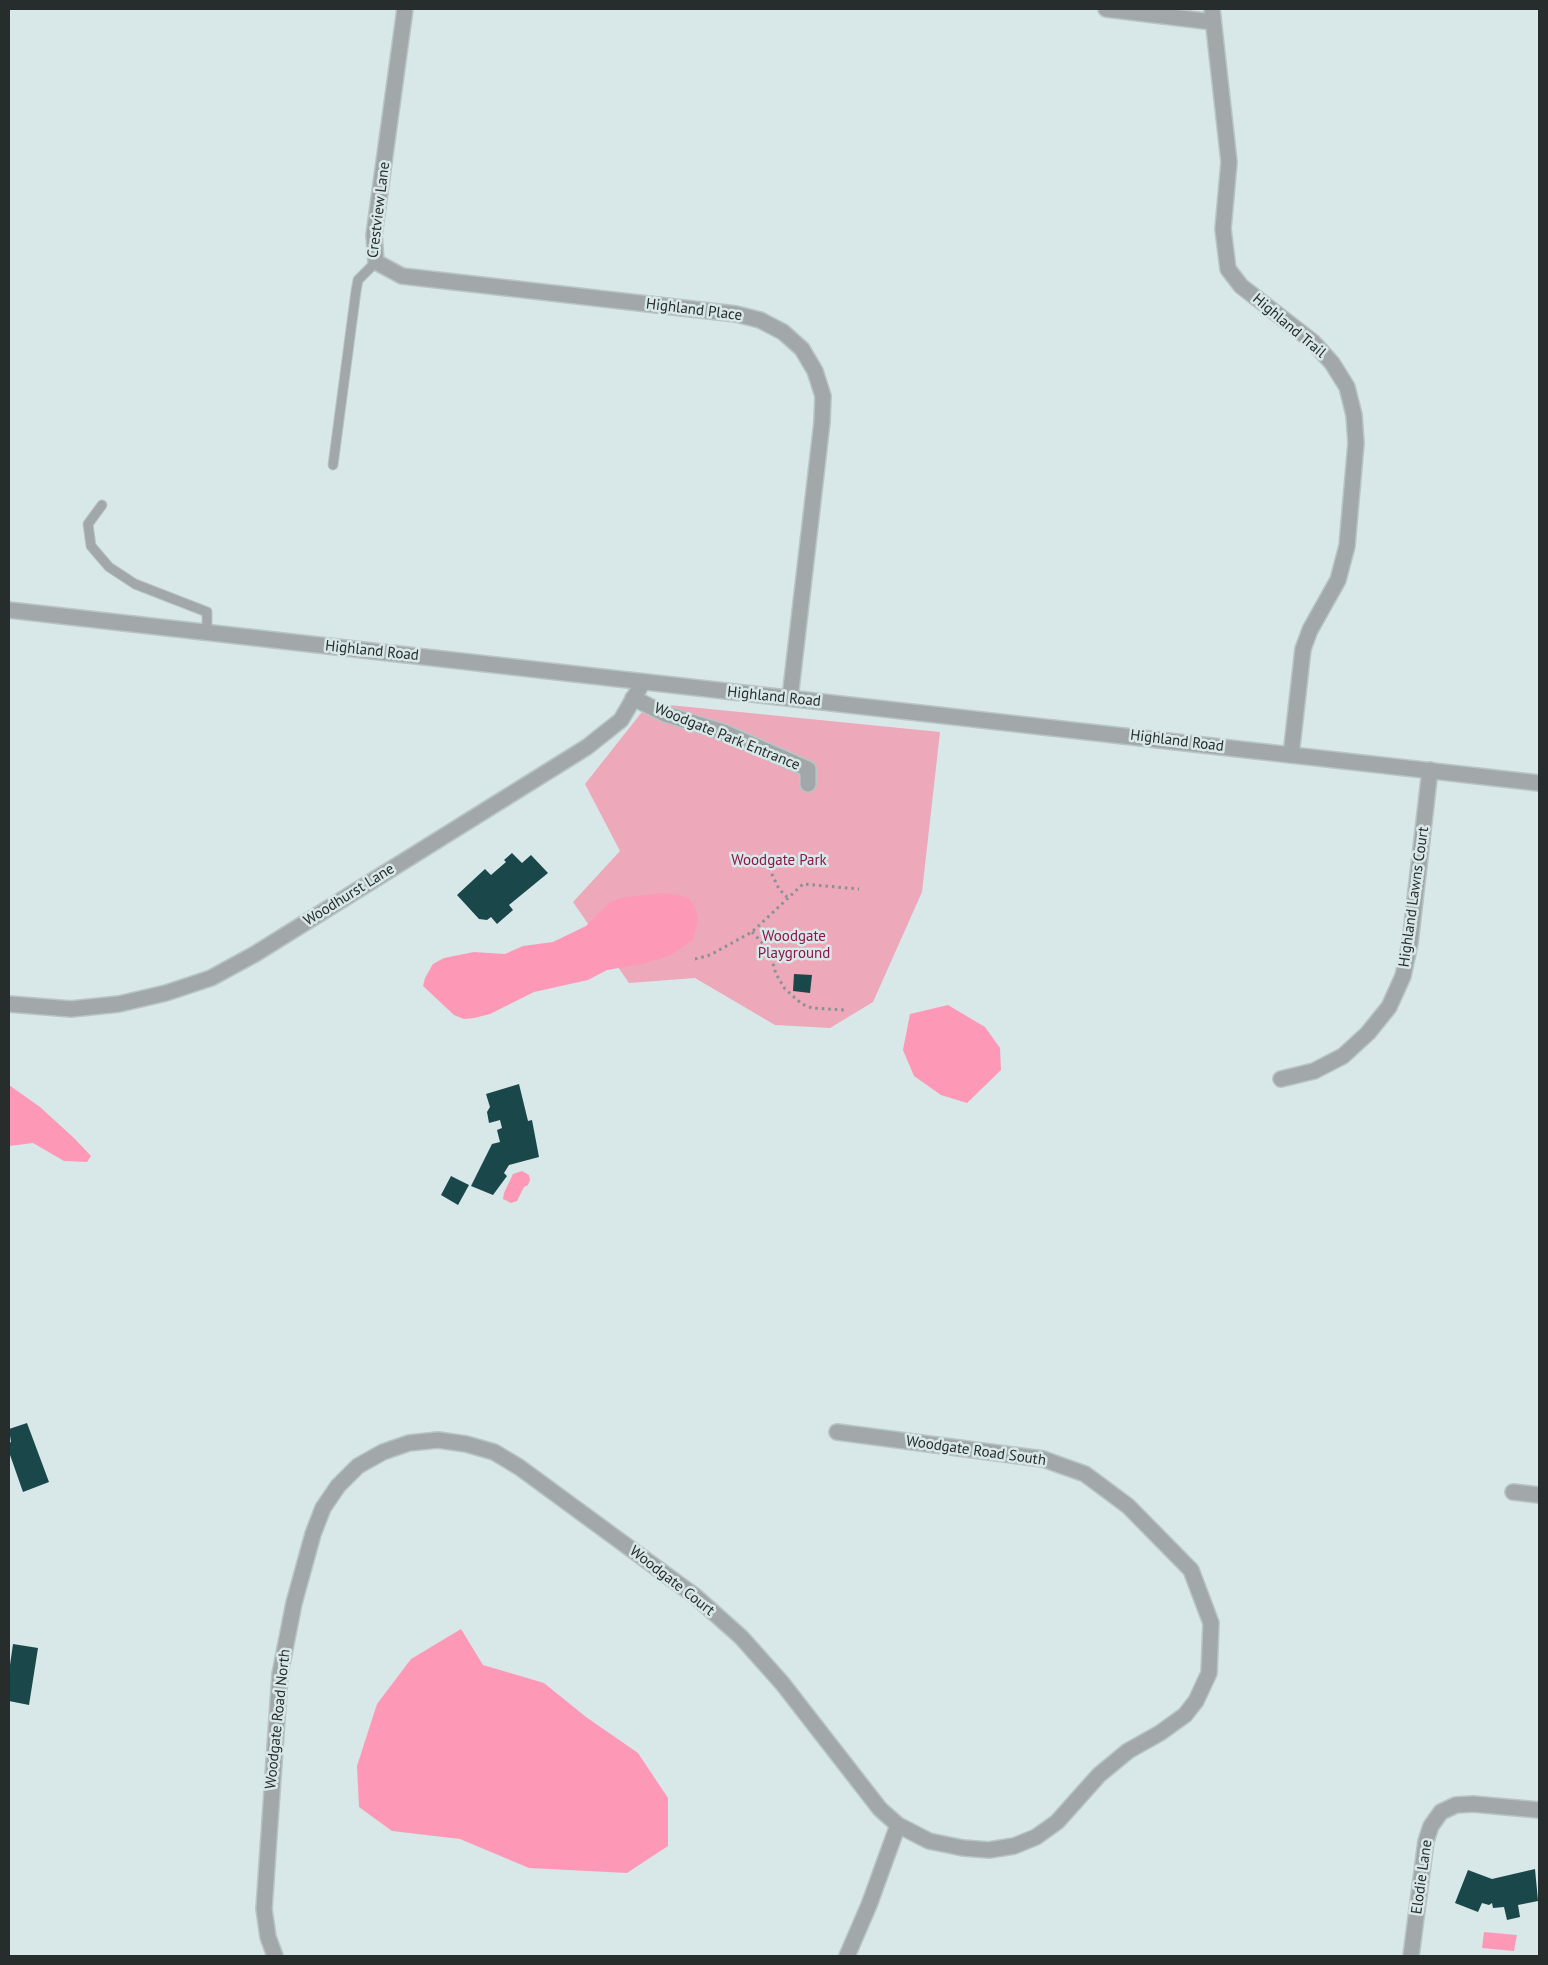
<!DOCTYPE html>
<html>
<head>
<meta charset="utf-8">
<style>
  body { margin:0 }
  #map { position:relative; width:1548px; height:1965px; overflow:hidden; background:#d8e7e8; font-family:"PT Sans",sans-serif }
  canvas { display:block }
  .frame { position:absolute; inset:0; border:10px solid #272c2d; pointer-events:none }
</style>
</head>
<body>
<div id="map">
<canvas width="1548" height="1965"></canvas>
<div class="frame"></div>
</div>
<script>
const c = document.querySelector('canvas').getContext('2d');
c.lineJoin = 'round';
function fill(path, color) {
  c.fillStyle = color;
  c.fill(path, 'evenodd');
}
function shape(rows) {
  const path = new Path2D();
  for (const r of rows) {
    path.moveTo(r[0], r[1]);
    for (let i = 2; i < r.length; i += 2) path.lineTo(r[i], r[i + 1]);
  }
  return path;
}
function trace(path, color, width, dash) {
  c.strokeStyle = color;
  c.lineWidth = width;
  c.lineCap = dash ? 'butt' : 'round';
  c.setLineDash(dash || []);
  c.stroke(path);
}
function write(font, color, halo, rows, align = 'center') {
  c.font = font + ' "PT Sans",sans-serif';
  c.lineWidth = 5;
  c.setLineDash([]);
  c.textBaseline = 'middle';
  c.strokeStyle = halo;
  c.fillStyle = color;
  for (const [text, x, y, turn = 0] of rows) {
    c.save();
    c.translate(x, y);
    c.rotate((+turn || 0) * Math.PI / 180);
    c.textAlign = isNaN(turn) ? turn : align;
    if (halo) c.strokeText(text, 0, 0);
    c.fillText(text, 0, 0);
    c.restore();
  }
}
const green = shape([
  [649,703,940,732,922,892,873,1002,830,1028,775,1025,695,978,629,983,573,902,620,851,585,784]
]);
const water = shape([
  [663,893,684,896,689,899,696,909,698,919,693,940,669,956,642,964,607,970,588,980,534,992,490,1014,474,1018,464,1019,454,1015,423,986,425,978,433,964,444,958,474,952,505,954,523,946,553,942,586,926,609,903,620,898],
  [948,1005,985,1027,1000,1048,1001,1070,967,1103,941,1095,914,1076,903,1050,910,1014],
  [9,1085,40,1107,75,1139,91,1156,87,1162,64,1161,33,1143,9,1146],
  [522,1171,529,1175,530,1180,528,1185,524,1187,517,1201,511,1203,503,1199,504,1193,513,1174],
  [461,1629,483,1665,544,1683,586,1717,638,1753,668,1798,668,1846,627,1873,529,1868,460,1839,392,1831,359,1807,357,1766,377,1704,411,1659],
  [1484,1932,1517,1935,1514,1951,1482,1948]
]);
const building = shape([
  [512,853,522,863,531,855,548,873,509,905,513,910,497,924,491,917,487,920,479,919,457,895,485,869,491,875,506,862,504,860],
  [794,974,812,975,810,993,793,991],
  [519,1084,528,1121,532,1120,539,1157,509,1165,504,1173,507,1176,493,1195,471,1186,492,1144,500,1142,497,1130,502,1128,500,1120,489,1123,487,1112,490,1107,486,1094],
  [451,1176,469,1185,458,1205,441,1195],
  [27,1423,49,1482,23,1492,9,1452,9,1443,11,1442,9,1429],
  [13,1644,38,1648,29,1705,9,1701,9,1672],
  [1535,1869,1538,1901,1518,1905,1520,1917,1507,1920,1504,1907,1493,1908,1492,1903,1489,1905,1482,1903,1478,1912,1455,1903,1468,1870,1492,1879]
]);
const path = shape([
  [769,868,779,889,787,897],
  [752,932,769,950,776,974,785,989,802,1004,812,1008,844,1010],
  [695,959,710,955,752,932,803,884,859,889]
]);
const service = shape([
  [333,465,356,291,358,280,376,262],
  [102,505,88,524,91,546,109,567,135,584,207,612,207,633]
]);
const minor = shape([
  [405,9,374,235,376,262,402,276,736,314,760,320,783,332,802,349,815,371,823,396,822,422,790,698],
  [1106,9,1213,22],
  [1212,9,1229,162,1223,229,1228,269,1241,286,1313,342,1332,363,1347,387,1354,415,1356,443,1347,546,1338,580,1310,630,1303,649,1291,755],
  [633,698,665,714,726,733,808,769,808,784],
  [9,1004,71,1009,119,1004,166,993,211,978,255,954,587,747,621,720,643,682],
  [1281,1079,1314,1071,1343,1056,1368,1033,1389,1007,1403,976,1410,943,1430,770],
  [1513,1492,1539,1495],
  [275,1956,268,1937,264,1909,280,1674,294,1603,313,1534,323,1508,338,1486,358,1466,383,1452,409,1443,438,1440,466,1444,494,1452,519,1467,695,1596,741,1637,782,1683,880,1809,898,1825,929,1841,963,1848,989,1850,1014,1846,1036,1837,1057,1822,1099,1775,1128,1751,1160,1733,1185,1715,1196,1701,1209,1673,1211,1623,1191,1570,1128,1506,1085,1474,1043,1459,837,1432],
  [847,1956,869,1905,898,1825],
  [1411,1956,1426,1841,1431,1826,1441,1812,1456,1805,1473,1804,1539,1810]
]);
const tertiary = shape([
  [9,610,1539,783]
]);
const streetNames = [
  ["Crestview Lane",379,210,-83],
  ["Highland Place",694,310,7],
  ["Highland Trail",1289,326,40],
  ["Highland Road",372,651,6],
  ["Highland Road",774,697,6],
  ["Woodgate Park Entrance",727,737,22],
  ["Highland Road",1177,741,7],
  ["Woodhurst Lane",349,895,-32],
  ["Highland Lawns Court",1414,897,-82],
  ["Woodgate Road South",976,1451,8],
  ["Woodgate Court",672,1581,38],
  ["Woodgate Road North",278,1719,-84],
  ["Elodie Lane",1422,1877,-82]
];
const parkNames = [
  ["Woodgate Park",779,861],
  ["Woodgate",794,937],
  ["Playground",794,954]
];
fill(green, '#eda8ba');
fill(water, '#fd99b6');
fill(building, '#19474a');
trace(service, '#b8c5c6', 11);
trace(minor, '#b8c5c6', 18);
trace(tertiary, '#b8c5c6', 18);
trace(path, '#879293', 3, [2.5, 4]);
trace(service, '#a2a8a9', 9);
trace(minor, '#a2a8a9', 15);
trace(tertiary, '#a2a8a9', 15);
write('15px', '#272c2d', '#d8e7e8', streetNames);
write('15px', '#8b1748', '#d8e7e8', parkNames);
</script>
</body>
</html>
